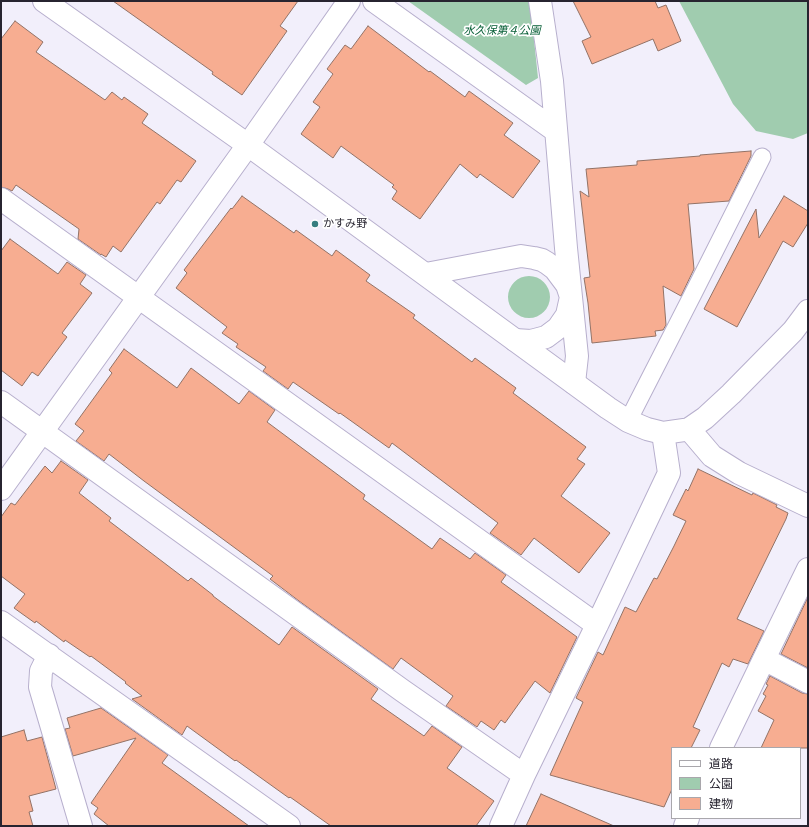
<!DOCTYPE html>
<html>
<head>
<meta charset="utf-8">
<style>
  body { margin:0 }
  #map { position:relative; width:809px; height:827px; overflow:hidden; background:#f2effb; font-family:"Times New Roman","Noto Sans JP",serif }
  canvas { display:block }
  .frame { position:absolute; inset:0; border:2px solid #272430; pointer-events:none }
  .legend { position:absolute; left:671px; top:747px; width:130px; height:72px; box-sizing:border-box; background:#fff; border:1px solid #a9a7ac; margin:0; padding:5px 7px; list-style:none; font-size:12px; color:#272430 }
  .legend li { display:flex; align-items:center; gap:8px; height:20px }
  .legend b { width:20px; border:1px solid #a9a7ac }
</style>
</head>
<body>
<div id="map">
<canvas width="809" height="827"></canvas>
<div class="frame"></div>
<ul class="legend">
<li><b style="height:5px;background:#fff"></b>道路</li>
<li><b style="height:11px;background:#a0ccaf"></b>公園</li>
<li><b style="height:11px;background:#f7ad91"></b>建物</li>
</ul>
</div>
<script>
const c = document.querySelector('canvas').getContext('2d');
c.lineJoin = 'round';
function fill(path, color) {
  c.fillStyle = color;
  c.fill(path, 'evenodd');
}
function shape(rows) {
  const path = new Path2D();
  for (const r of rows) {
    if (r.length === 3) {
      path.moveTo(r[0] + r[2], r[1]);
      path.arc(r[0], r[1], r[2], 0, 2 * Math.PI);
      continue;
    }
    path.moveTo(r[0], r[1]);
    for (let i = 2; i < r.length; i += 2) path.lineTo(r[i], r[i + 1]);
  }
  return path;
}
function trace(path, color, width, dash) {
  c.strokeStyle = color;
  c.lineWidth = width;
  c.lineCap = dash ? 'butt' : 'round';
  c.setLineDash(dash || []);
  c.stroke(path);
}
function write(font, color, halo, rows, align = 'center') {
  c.font = font + ' "Times New Roman","Noto Sans JP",serif';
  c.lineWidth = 3.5;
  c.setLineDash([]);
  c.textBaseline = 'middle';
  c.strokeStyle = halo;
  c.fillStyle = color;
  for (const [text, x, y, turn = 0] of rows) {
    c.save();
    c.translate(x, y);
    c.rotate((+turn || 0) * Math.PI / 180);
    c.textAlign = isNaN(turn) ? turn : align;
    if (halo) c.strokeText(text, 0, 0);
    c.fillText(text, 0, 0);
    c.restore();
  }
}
const green = shape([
  [408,1,530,1,538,78,526,85],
  [679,1,808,1,808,133,793,139,756,131,733,104],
  [529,297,21]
]);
const building = shape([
  [113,1,298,1,280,26,287,31,242,95,212,74,213,72,113,1],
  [573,1,655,1,658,8,666,5,681,41,658,51,653,39,592,64,582,41,591,37,573,1],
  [15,21,43,42,36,52,105,100,112,92,122,100,124,97,148,114,142,123,196,161,181,182,177,180,160,204,157,202,121,252,113,246,106,257,101,254,101,255,78,239,79,229,16,185,12,191,8,189,1,187,1,39,15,21],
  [368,26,429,72,430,71,465,97,469,91,513,123,504,135,540,161,513,198,480,174,477,178,460,164,420,219,392,199,397,191,392,187,394,185,341,146,333,158,301,134,320,107,313,102,333,74,327,69,345,45,351,49,368,26],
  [751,151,751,156,729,201,688,204,694,269,681,296,663,286,666,325,663,330,655,331,656,336,592,343,588,303,584,278,590,277,580,191,589,197,586,169,637,165,637,161,700,156,700,155,751,151],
  [242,196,294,233,296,230,332,256,336,250,370,275,366,281,415,315,413,318,472,362,475,358,516,388,513,393,586,447,577,459,585,464,561,496,610,533,579,573,534,538,521,555,490,533,498,523,392,443,389,448,340,413,339,414,293,382,288,389,263,371,266,367,236,347,238,344,222,333,227,327,176,288,187,273,184,270,231,208,232,209,242,196],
  [784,196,808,211,808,223,793,247,783,241,737,327,704,309,756,209,759,238,784,196],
  [10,239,58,274,67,262,86,275,80,284,92,293,62,333,67,337,38,376,32,372,22,386,1,370,1,251,10,239],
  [124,349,177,388,191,368,239,404,249,391,275,410,267,422,365,495,363,499,432,549,440,538,470,559,475,553,506,575,501,582,577,637,550,693,535,681,505,723,501,720,494,730,481,721,477,727,446,706,453,696,401,658,393,669,299,601,270,579,273,576,144,481,109,454,104,461,76,441,84,431,75,424,112,373,109,370,124,349],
  [61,461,88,480,79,493,111,518,109,521,188,581,191,578,213,595,213,596,279,645,292,627,378,689,371,699,424,736,432,726,462,747,447,768,494,801,476,826,331,826,290,797,289,798,236,760,235,761,187,726,182,735,132,699,142,696,125,683,126,682,91,656,90,657,65,640,64,642,36,621,35,623,14,608,25,594,1,576,1,517,11,503,15,505,45,466,52,473,61,461],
  [698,469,752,495,753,493,777,505,776,507,788,513,786,519,737,619,764,631,748,664,733,659,729,667,722,663,693,727,700,730,691,748,672,748,672,789,664,807,550,775,583,702,576,698,598,652,603,655,625,607,636,612,654,578,657,579,674,546,686,521,673,515,686,489,688,491,698,469],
  [808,597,808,668,781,654,808,597],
  [770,676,802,693,808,694,808,748,761,748,774,720,758,711,766,696,763,694,768,685,766,684,770,676],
  [101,708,168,755,162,763,249,826,109,826,94,814,98,808,91,803,136,738,73,756,65,729,70,728,67,718,101,708],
  [24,730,27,741,42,737,56,789,29,796,33,811,29,812,33,826,1,826,1,737,24,730],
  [541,794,614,826,526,826,541,794]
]);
const service = shape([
  [628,421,693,294,762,157]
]);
const minor = shape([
  [374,1,556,131],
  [540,1,552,81,566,248,577,356,574,383],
  [1,199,597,625],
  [426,274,521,256,534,258,542,260,547,263,555,269,567,285,571,297,567,315,558,328,546,337,531,341,515,340],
  [1,402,403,691,524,775],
  [689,429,712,456,739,473,808,506],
  [1,489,248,145,349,1],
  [1,622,289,826],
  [49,655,41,671,40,687,81,826],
  [764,659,808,682],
  [721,748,764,659,808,569],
  [501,826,524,775,597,625,669,473,663,433],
  [685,826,688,818]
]);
const tertiary = shape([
  [44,1,248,145,608,408,628,421,647,429,663,433,684,430,689,429,705,418,731,394,793,331,808,311]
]);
const markers = [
  [315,224,4,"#367f7f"]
];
const parkNames = [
  ["水久保第４公園",502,31]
];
const poiNames = [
  ["かすみ野",323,224]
];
fill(green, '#a0ccaf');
fill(building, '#f7ad91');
trace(building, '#927266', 1);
trace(service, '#b7afcd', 19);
trace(minor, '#b7afcd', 24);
trace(tertiary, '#b7afcd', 24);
trace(service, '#fff', 17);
trace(minor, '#fff', 22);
trace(tertiary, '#fff', 22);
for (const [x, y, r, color] of markers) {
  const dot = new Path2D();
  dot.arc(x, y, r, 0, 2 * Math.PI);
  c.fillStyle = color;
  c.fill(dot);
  trace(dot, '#fff', 1.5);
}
write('italic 11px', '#065e36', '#fff', parkNames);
write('11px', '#272430', '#fff', poiNames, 'left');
</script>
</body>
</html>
